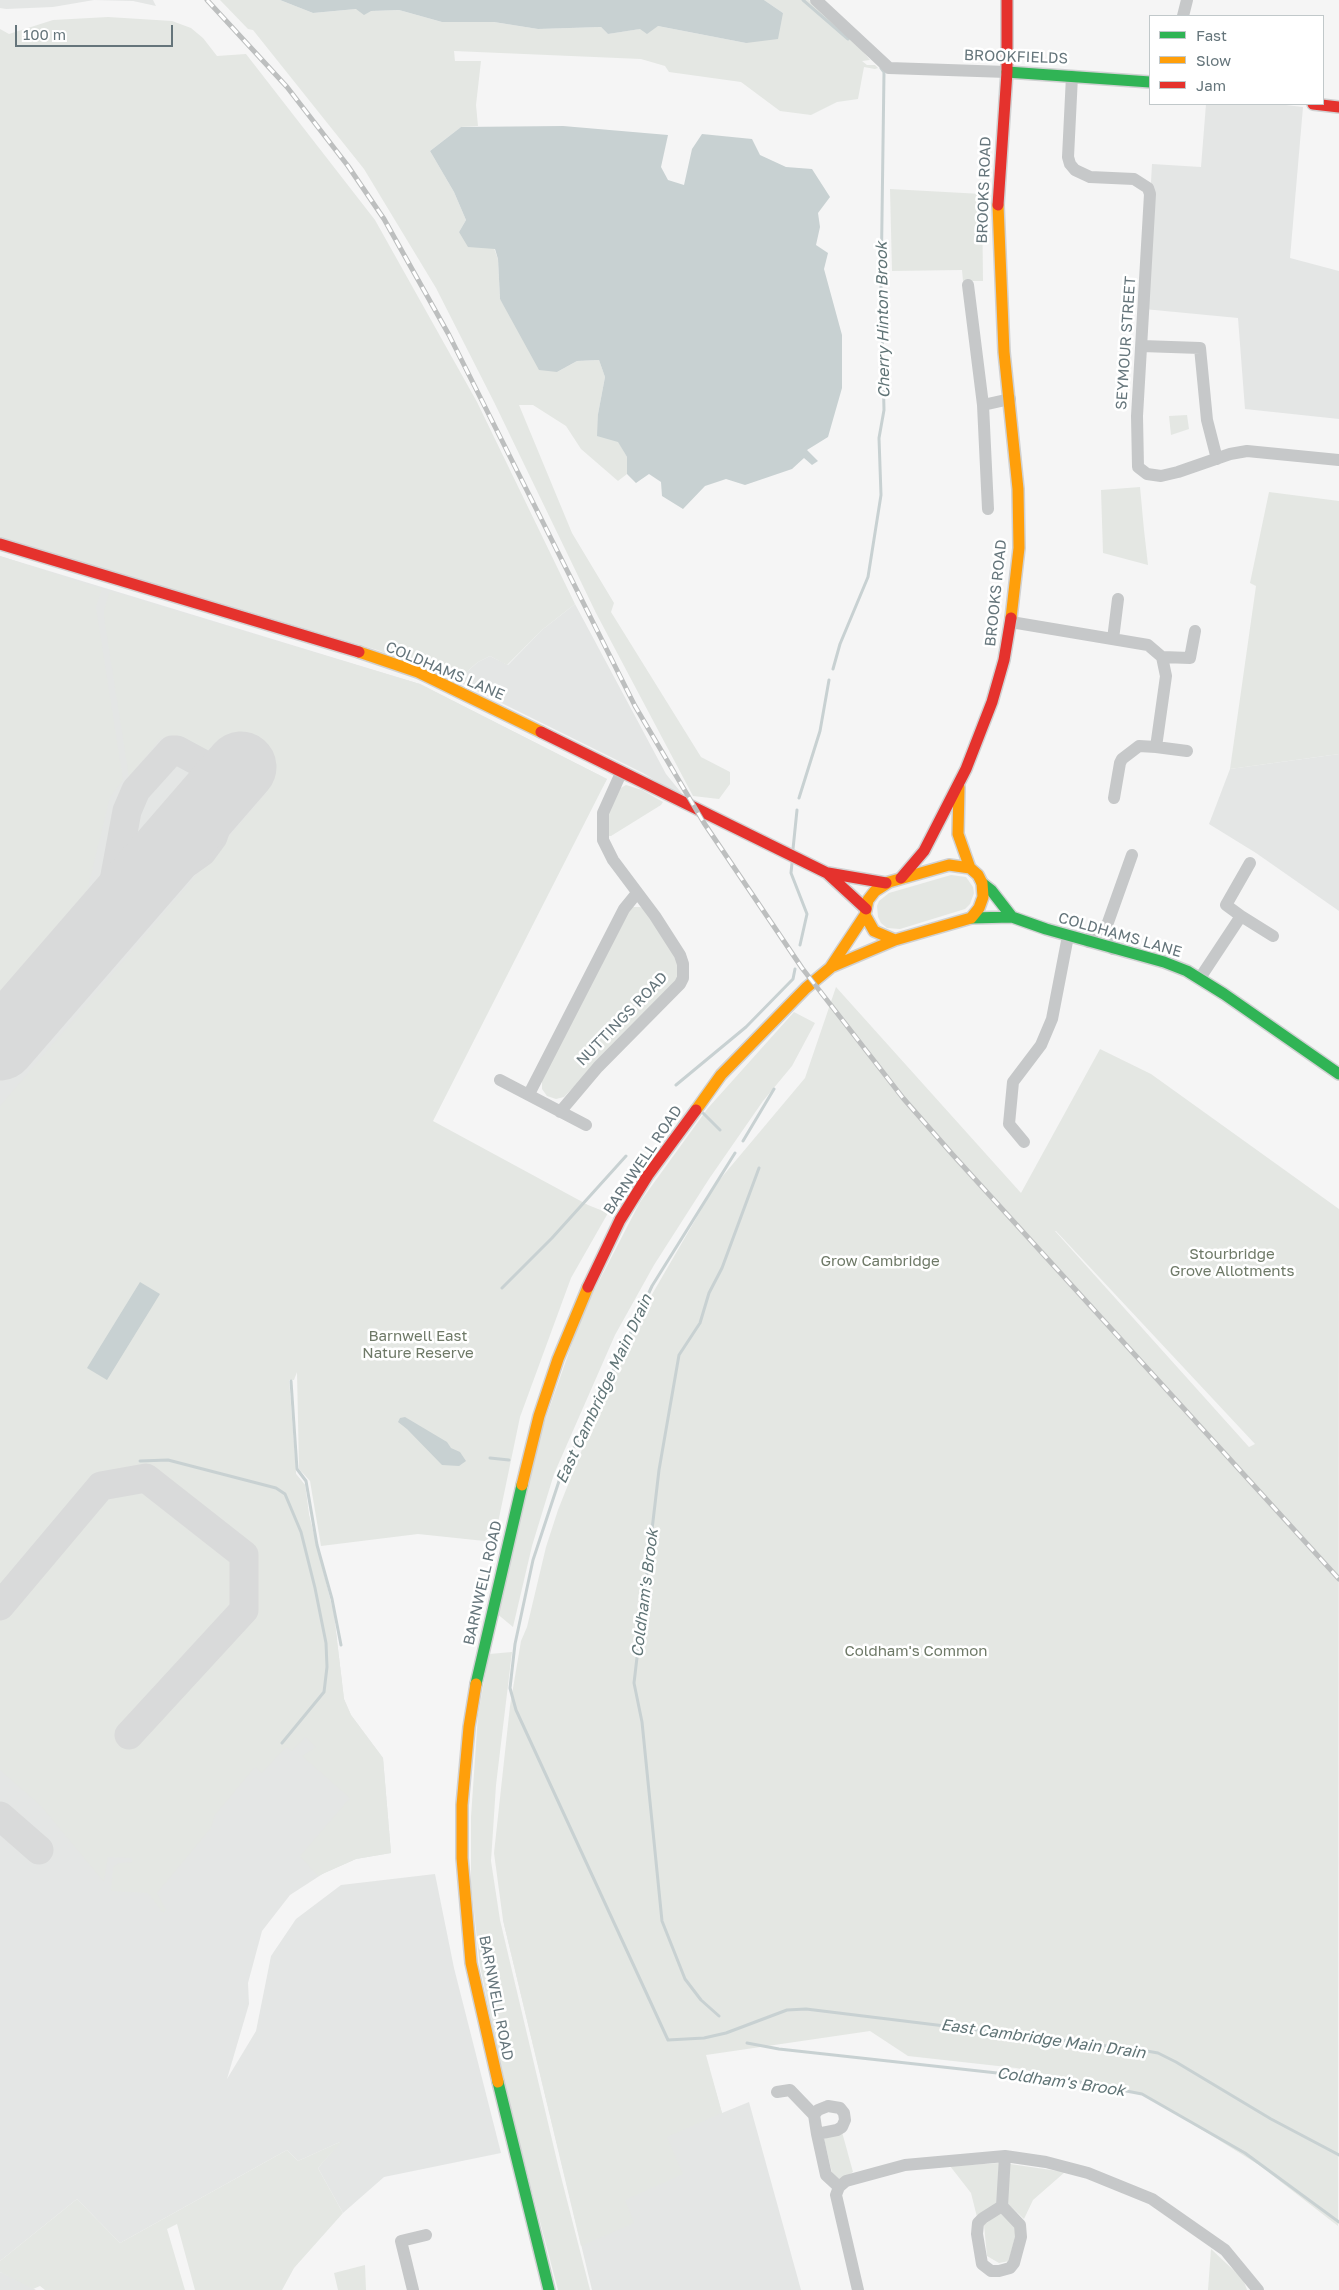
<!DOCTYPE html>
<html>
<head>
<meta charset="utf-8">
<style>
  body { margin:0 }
  #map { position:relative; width:1339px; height:2290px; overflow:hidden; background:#f5f5f5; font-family:"Golos Text",sans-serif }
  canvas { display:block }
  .legend { position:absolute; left:1149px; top:15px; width:175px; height:90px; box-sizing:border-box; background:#fff; border:1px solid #c1c8ca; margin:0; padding:6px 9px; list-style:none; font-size:15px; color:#65757b }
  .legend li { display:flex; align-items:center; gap:10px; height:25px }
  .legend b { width:25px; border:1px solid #c1c8ca }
  .scale { position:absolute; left:15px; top:25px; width:158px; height:22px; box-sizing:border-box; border:2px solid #65757b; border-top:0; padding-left:6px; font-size:15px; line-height:18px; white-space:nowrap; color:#65757b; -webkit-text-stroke:4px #fff; paint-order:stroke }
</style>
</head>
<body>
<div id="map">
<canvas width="1339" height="2290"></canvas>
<ul class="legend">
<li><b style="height:6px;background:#30b455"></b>Fast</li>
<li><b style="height:6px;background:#ff9f0a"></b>Slow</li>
<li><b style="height:6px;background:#e5322d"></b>Jam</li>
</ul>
<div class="scale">100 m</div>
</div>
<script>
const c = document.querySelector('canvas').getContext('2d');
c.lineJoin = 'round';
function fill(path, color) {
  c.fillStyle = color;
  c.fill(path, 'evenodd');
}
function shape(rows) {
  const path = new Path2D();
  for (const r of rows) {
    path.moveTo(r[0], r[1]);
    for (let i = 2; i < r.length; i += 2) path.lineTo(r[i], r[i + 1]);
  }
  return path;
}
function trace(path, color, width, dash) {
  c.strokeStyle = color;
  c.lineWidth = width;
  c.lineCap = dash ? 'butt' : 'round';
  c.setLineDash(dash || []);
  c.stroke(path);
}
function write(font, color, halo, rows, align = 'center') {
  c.font = font + ' "Golos Text",sans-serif';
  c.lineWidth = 5;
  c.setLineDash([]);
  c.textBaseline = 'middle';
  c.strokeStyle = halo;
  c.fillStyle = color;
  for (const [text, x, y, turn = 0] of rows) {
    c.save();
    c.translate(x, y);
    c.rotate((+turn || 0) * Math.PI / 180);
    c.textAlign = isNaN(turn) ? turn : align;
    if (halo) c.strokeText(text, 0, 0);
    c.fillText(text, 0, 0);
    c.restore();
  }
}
const built = shape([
  [0,0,153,0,156,6,133,1,94,0,53,7,6,9,0,8],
  [1206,104,1277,104,1303,107,1290,258,1339,271,1339,419,1245,409,1238,318,1144,309,1152,164,1201,167],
  [0,556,420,684,607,779,291,1335,294,1380,289,1380,296,1474,305,1485,309,1515,334,1615,344,1699,351,1715,383,1758,391,1853,356,1859,324,1873,290,1895,262,1931,248,1983,249,2004,227,2079,256,2031,271,1956,296,1919,341,1885,435,1874,454,1968,501,2153,384,2177,343,2213,318,2168,340,2142,298,2161,287,2150,120,2243,77,2199,0,2261],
  [575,604,666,774,688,801,643,773,455,680,462,676,478,662,490,656,508,665,542,630],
  [1339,754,1339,911,1256,853,1209,824,1230,769],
  [600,1904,705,2055,722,2113,749,2102,801,2290,592,2290,503,1920],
  [0,2272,12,2277,36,2290,0,2290]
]);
const green = shape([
  [220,0,280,0,313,13,356,9,371,11,399,10,442,22,494,22,538,29,601,27,608,34,658,26,746,43,783,13,764,0,809,0,852,38,870,60,862,61,867,65,875,65,878,68,875,69,864,67,858,99,837,102,811,115,780,111,741,82,669,72,665,66,641,59,454,51,455,61,481,61,476,105,478,126,461,127,430,151,454,192,466,220,459,232,494,248,498,259,500,299,557,372,577,361,599,360,605,377,598,414,618,441,627,457,627,474,618,481,581,449,566,426,533,405,519,405,572,533,614,603,611,612,701,757,730,772,730,784,719,799,693,796,596,613,494,402,436,288,364,169,253,30,248,29],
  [108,17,172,21,191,28,203,38,217,56,246,54,375,220,477,402,575,604,542,630,507,665,490,656,478,662,462,676,455,680,377,650,0,538,0,29,9,34,53,20],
  [890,189,982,194,983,281,963,281,962,270,892,271],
  [1187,415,1189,429,1171,435,1169,416],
  [1140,487,1144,530,1148,565,1103,553,1101,490],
  [1269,492,1339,501,1339,754,1230,769,1256,586,1250,583],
  [0,556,102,589,96,607,123,780,110,797,87,891,0,991],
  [110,591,420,684,607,779,433,1121,588,1205,608,1213,571,1278,520,1417,494,1542,418,1534,321,1546,310,1481,299,1469,297,1372,294,1380,289,1380,296,1474,305,1485,309,1515,334,1615,344,1699,351,1715,383,1758,391,1853,356,1859,318,1876,300,1856,350,1798,302,1756,316,1747,305,1737,292,1751,286,1747,262,1773,255,1767,215,1815,211,1828,157,1893,166,1910,163,1913,148,1893,111,1891,113,1867,119,1863,132,1862,132,1858,108,1857,104,1882,41,1806,0,1770,0,1106,267,792,213,745,205,753,162,737,129,777,104,617,104,610],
  [626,785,642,790,663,802,661,805,611,836,607,836,606,820,617,790],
  [951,875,966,877,973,887,974,893,970,904,965,909,900,929,887,928,881,923,878,917,877,906,879,901,889,893],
  [632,907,640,907,647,911,679,960,677,981,564,1097,556,1099,547,1096,542,1089,542,1080,626,913],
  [836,987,1021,1193,1100,1049,1151,1074,1339,1209,1338,2226,1259,2165,1146,2095,1016,2068,908,2056,870,2031,706,2055,722,2113,667,2137,683,2174,625,2200,634,2223,581,2246,503,1920,494,1853,510,1706,521,1641,527,1627,546,1547,558,1510,625,1341,716,1184,805,1078],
  [1055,1231,1056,1231,1255,1444,1249,1447],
  [794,1012,815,1023,792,1066,763,1101,709,1179,654,1265,615,1335,554,1474,532,1546,513,1627,495,1612,541,1432,583,1312,640,1202,708,1108],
  [512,1652,496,1785,491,1861,500,1920,558,2165,590,2290,558,2290,504,2085,480,1966,471,1885,471,1817,478,1715,489,1654],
  [842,2132,853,2172,840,2180,832,2173,824,2139],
  [342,2141,318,2168,343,2213,294,2268,282,2290,195,2290,177,2224,167,2229,185,2290,45,2290,40,2286,33,2289,0,2272,0,2261,77,2199,120,2243,287,2150,298,2161],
  [999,2163,997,2203,977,2217,971,2193,950,2166],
  [1010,2164,1065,2172,1033,2200,1024,2219,1007,2203],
  [1002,2211,1017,2228,1009,2261,999,2263,987,2256,984,2225],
  [1211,2249,1243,2279,1247,2290,1208,2290],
  [365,2265,366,2290,338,2290,334,2273]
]);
const water = shape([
  [280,0,764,0,783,13,778,39,746,43,658,26,647,34,640,29,608,34,601,27,538,29,494,22,442,22,399,10,371,11,364,15,356,9,313,13],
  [563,126,668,135,661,167,668,180,684,185,692,149,702,134,752,139,760,155,786,167,812,169,830,197,818,213,820,227,816,245,828,253,824,269,842,335,842,388,828,437,807,450,818,461,812,465,804,458,792,469,745,485,726,479,705,486,683,509,662,496,661,482,649,474,636,483,627,474,627,457,618,442,597,436,598,414,605,377,599,360,577,361,557,372,539,370,500,299,498,259,495,249,468,247,459,232,466,220,454,192,430,151,461,127],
  [140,1282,160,1294,107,1380,87,1368],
  [405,1417,447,1442,451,1448,460,1452,466,1461,459,1466,442,1465,407,1429,398,1422,400,1418]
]);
const stream = shape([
  [803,0,848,39],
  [833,669,840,644,868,577,881,495,879,438,884,410,881,290,884,72,881,68],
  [799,798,820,731,829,680],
  [793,849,797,810],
  [792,863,791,873,807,914,800,945],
  [676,1085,746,1027,793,979,795,969],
  [703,1113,720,1130],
  [743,1141,774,1089],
  [735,1153,652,1286,605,1388,563,1469,533,1560,515,1644,510,1688,516,1710,668,2040,704,2038,726,2033,787,2010,806,2009,1141,2050,1158,2053,1176,2062,1271,2119,1339,2155],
  [502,1288,552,1238,626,1156],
  [291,1381,297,1469,306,1481,317,1545,332,1599,341,1645],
  [490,1458,509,1460],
  [140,1461,168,1460,276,1488,285,1494,301,1532,315,1588,326,1643,327,1667,324,1692,282,1743],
  [719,2016,701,2000,685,1979,662,1921,642,1722,634,1683,659,1470,679,1355,700,1323,709,1293,722,1268,759,1168],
  [747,2043,779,2049,1079,2082,1142,2094,1245,2153,1339,2222]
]);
const taxiway = shape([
  [100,930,108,913,127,811,136,790,172,750,177,750,203,764,213,776,220,796,221,809,218,822,213,837,202,852,188,862,170,866,152,875,136,888],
  [0,1606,101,1486,146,1478,244,1555,244,1610,129,1735],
  [0,1816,39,1850]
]);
const runway = shape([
  [0,1045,241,767]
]);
const street = shape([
  [816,0,889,68,1007,72],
  [1183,16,1187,0],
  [1072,76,1068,157,1070,164,1075,170,1090,177,1134,179,1148,188,1150,194,1137,416,1138,467,1147,474,1161,476,1178,472,1230,454,1247,451,1339,460],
  [968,285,983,405,988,509],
  [1142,346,1200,348,1207,420,1217,459],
  [983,405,1010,399],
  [1011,622,1148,645,1162,657,1166,676,1156,747,1139,746,1122,759,1120,763,1114,798],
  [1113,639,1118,599],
  [1162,657,1190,658,1195,631],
  [1156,747,1187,751],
  [1241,916,1273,936],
  [1106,928,1132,855],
  [1089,942,1094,931,1106,928,1115,937,1113,949],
  [1200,978,1241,916,1226,905,1250,863],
  [500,1080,586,1125],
  [529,1094,624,909,637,893],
  [560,1112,598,1067,680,984,683,978,683,964,680,955,655,916,613,860,603,840,603,813,621,773],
  [1024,1142,1009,1124,1013,1082,1041,1045,1052,1019,1068,936],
  [777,2092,790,2090,814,2115],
  [828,2106,840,2108,844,2113,845,2120,842,2127,837,2130,817,2134,814,2115,818,2110,828,2106],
  [817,2134,826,2175,839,2187,836,2195,858,2290],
  [839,2187,846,2181,905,2165,1005,2156,1046,2162,1088,2173,1152,2199,1225,2250,1258,2290],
  [1002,2206,1020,2225,1021,2237,1014,2263,1010,2268,999,2271,991,2271,982,2264,977,2234,978,2223,983,2218,1002,2206],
  [1002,2206,1005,2156],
  [413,2290,401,2241,426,2235]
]);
const fast = shape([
  [1007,72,1150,82],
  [982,883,991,890,1012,917],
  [971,918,1012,917,1046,929,1164,962,1187,971,1224,994,1339,1074],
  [476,1684,522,1485],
  [498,2082,549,2290]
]);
const slow = shape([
  [998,205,1004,352,1018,489,1019,548,1011,618],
  [359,652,418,672,541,732],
  [959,787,958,834,970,868],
  [831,967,895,940,971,918,979,908,983,897,982,883,978,875,970,868,949,865,889,882,875,891,868,900,865,915,874,931,895,940],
  [696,1110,721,1075,806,988,830,968,865,915],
  [522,1485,539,1416,558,1359,588,1287],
  [476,1684,469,1727,462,1805,462,1858,471,1963,498,2082]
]);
const jam = shape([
  [1313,104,1339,107],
  [998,205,1007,72,1007,0],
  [0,544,359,652],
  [541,732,827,873,866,909],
  [828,873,886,883],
  [901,878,924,851,966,769,992,702,1004,660,1011,618],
  [588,1287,620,1220,648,1175,696,1110]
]);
const rail = shape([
  [207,0,287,87,348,166,384,219,449,335,635,706,704,823,802,968,903,1098,953,1155,1339,1579]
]);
const streetNames = [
  ["BROOKFIELDS",1016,57,2],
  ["BROOKS ROAD",984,190,-88],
  ["SEYMOUR STREET",1126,343,-86],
  ["BROOKS ROAD",996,593,-84],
  ["COLDHAMS LANE",445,671,23],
  ["COLDHAMS LANE",1120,935,16],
  ["NUTTINGS ROAD",622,1019,-46],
  ["BARNWELL ROAD",643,1160,-56],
  ["BARNWELL ROAD",483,1583,-77],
  ["BARNWELL ROAD",496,1998,79]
];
const parkNames = [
  ["Stourbridge",1232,1254],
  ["Grove Allotments",1232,1271],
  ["Grow Cambridge",880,1261],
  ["Barnwell East",418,1336],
  ["Nature Reserve",418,1353],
  ["Coldham's Common",916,1651]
];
const waterNames = [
  ["Cherry Hinton Brook",883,320,-91],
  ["East Cambridge Main Drain",604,1389,-65],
  ["Coldham's Brook",645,1593,-83],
  ["East Cambridge Main Drain",1043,2039,8],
  ["Coldham's Brook",1061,2082,8]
];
fill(built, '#e4e6e5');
fill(green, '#e4e7e3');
fill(water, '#c8d1d2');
trace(stream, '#c8d1d2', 3);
trace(taxiway, '#d9dada', 29);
trace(runway, '#d9dada', 71);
trace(fast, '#d0d1d2', 14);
trace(slow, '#d0d1d2', 14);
trace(jam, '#d0d1d2', 14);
trace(street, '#c6c8c9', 12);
trace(fast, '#30b455', 11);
trace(slow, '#ff9f0a', 11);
trace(jam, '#e5322d', 11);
trace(rail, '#bdbfbf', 5);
trace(rail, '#fff', 3, [9]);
write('15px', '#65757b', '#fff', streetNames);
write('15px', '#6e7967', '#fff', parkNames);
write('italic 16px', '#607476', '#fff', waterNames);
</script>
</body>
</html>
